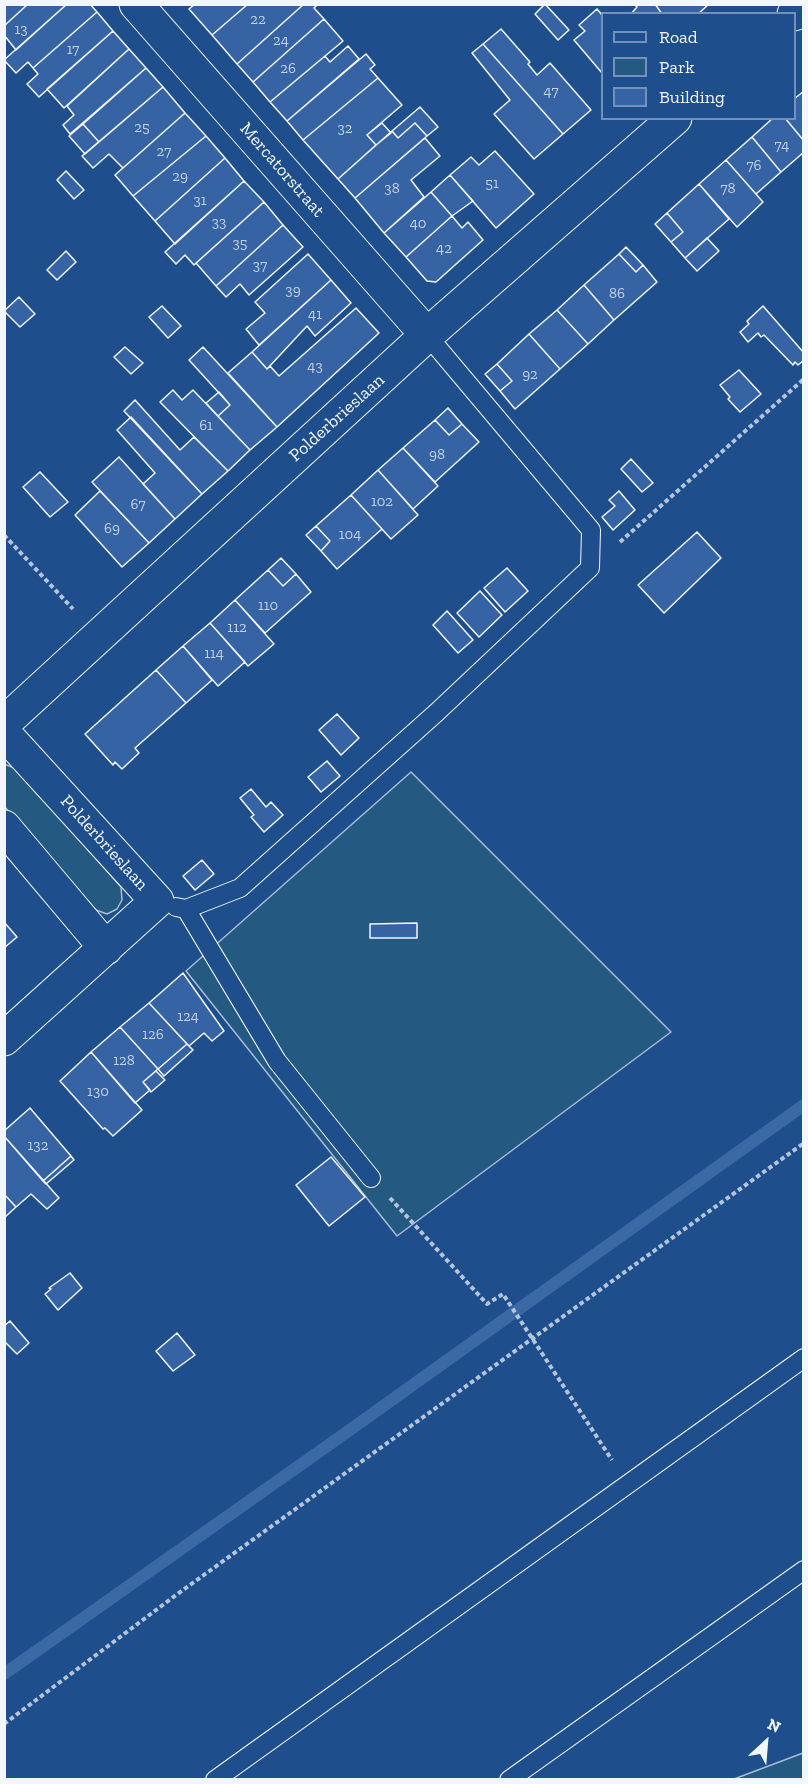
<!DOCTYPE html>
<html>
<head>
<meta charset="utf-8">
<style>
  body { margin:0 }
  #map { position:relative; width:808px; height:1784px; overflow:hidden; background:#1f4e8c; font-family:"Zilla Slab",serif }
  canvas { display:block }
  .frame { position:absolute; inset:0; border:6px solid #f2f6ff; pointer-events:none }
  .legend { position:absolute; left:601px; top:12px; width:195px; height:108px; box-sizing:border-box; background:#1f4e8c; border:2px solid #7391ba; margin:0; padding:8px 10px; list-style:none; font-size:18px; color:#f2f6ff }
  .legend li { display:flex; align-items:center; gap:12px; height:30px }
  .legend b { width:30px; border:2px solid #7391ba }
  .north { position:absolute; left:736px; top:1712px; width:60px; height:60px; -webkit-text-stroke:4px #1f4e8c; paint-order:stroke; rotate:26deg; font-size:16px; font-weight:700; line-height:24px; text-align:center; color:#f2f6ff }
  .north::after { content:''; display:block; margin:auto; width:21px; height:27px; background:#f2f6ff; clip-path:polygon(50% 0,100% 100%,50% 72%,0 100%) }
</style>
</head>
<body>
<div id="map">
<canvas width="808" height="1784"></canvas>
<div class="frame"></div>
<ul class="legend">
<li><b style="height:8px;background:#1f4e8c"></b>Road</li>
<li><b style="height:16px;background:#245a82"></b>Park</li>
<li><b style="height:16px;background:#3563a3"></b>Building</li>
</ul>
<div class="north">N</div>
</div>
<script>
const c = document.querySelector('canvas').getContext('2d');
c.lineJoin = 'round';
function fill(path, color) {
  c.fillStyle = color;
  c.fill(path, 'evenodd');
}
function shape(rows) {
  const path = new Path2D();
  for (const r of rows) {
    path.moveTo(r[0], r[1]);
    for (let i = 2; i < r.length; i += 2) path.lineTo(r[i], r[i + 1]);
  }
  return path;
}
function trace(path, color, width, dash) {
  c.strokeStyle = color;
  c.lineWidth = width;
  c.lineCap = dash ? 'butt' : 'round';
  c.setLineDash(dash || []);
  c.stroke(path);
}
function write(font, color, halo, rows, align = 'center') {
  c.font = font + ' "Zilla Slab",serif';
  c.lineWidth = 4.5;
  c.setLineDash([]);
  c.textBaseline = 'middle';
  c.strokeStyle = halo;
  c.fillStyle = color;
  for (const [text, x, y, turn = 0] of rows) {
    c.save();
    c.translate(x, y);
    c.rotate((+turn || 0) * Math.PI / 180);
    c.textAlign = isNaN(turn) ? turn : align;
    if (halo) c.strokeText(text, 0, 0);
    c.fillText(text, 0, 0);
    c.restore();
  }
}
const green = shape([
  [4,764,17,769,121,887,122,900,117,909,107,914,96,910,5,807,4,764],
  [411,772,671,1032,397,1236,186,971,411,772],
  [803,1752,803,1779,734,1779,803,1753,803,1752]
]);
const stream = shape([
  [4,1674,347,1432,804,1105]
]);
const building = shape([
  [4,4,28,4,4,26,4,4],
  [28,4,67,4,16,50,4,35,4,26,28,4],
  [67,4,90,4,97,12,33,68,28,62,16,73,4,60,67,4],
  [195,4,248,4,212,35,189,9,195,4],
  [248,4,304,4,237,64,212,35,248,4],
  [304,4,318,4,314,8,324,19,253,82,237,64,304,4],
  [545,4,569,30,558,40,535,14,545,4],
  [634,4,655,4,662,14,631,14,637,7,634,4],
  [655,4,707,4,708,5,698,14,662,14,655,4],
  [597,9,602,15,602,73,574,40,585,31,579,25,597,9],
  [97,12,113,31,39,97,27,84,38,74,33,68,97,12],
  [324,19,343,41,270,102,253,82,324,19],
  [501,29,530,62,528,64,537,75,550,63,591,110,563,134,483,44,501,29],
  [113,31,129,49,64,108,47,89,113,31],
  [483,44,563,134,534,159,494,114,510,100,472,53,483,44],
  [348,46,359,59,287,121,270,102,325,56,330,62,348,46],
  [129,49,146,68,70,134,63,125,74,115,67,106,129,49],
  [366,54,375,65,370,69,378,78,303,140,287,121,366,54],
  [146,68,163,87,99,142,83,124,146,68],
  [378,78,402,105,367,135,376,145,338,179,303,140,378,78],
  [163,87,185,113,123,168,109,154,93,168,82,156,163,87],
  [804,91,804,141,785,118,794,118,794,99,804,91],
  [420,107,438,127,427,136,415,123,398,138,392,131,420,107],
  [185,113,206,136,133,196,115,175,185,113],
  [773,118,785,118,804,141,804,152,781,172,752,137,773,118],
  [382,123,391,133,376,145,367,135,382,123],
  [415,123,427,136,355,198,338,179,392,131,398,138,415,123],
  [83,124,99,142,85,154,69,136,83,124],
  [206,136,225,158,155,221,133,196,206,136],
  [752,137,781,172,756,194,726,160,752,137],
  [425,138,440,156,411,180,424,197,384,233,355,198,425,138],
  [495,151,534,194,496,228,450,175,471,157,479,165,495,151],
  [225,158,244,181,175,244,155,221,225,158],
  [726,160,763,202,737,227,699,184,726,160],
  [66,171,84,190,74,199,57,180,66,171],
  [450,175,473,201,452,216,431,192,450,175],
  [244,181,264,202,194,265,185,255,176,264,165,252,244,181],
  [699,184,729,219,685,258,671,242,683,232,667,213,699,184],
  [431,192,452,216,406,257,384,233,431,192],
  [264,202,283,225,216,286,196,263,264,202],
  [667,213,683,232,671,242,655,224,667,213],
  [452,216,462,228,468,222,483,240,436,282,427,281,406,257,452,216],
  [283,225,303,247,249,295,240,284,226,297,216,286,283,225],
  [707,238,719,251,697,271,685,258,707,238],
  [626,247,643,265,636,272,619,254,626,247],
  [66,251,76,262,57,280,47,270,66,251],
  [308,254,331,280,259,345,246,329,265,313,255,302,308,254],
  [619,254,636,272,643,265,657,282,614,320,584,285,619,254],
  [331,280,351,303,315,336,307,326,267,369,252,352,331,280],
  [584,285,614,320,588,344,557,310,584,285],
  [19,297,35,314,20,327,4,311,19,297],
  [162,306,181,326,168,338,149,317,162,306],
  [763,306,804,353,804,360,798,365,795,362,793,365,764,335,761,337,758,333,748,342,740,332,749,324,747,321,763,306],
  [356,308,379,333,277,427,228,373,252,352,267,369,270,366,279,376,356,308],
  [557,310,588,344,560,369,529,334,557,310],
  [529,334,560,369,515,409,500,391,512,381,497,364,529,334],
  [125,347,143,363,131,374,114,357,125,347],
  [203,347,277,427,250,450,218,416,230,405,189,360,203,347],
  [497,364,512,381,500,391,485,374,497,364],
  [739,370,761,394,740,412,728,399,730,397,720,385,739,370],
  [173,390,182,400,193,390,250,450,228,471,160,402,173,390],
  [219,392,230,405,218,416,206,403,219,392],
  [135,400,180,450,194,437,228,471,202,494,124,411,135,400],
  [448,408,462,424,449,435,435,420,448,408],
  [131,417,202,494,175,519,143,484,155,473,117,430,131,417],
  [435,420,449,435,462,424,479,442,435,482,403,448,435,420],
  [403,448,438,486,413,509,378,470,403,448],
  [119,457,175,519,149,543,92,482,119,457],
  [631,459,653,483,642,492,621,469,631,459],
  [378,470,418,515,391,539,351,495,378,470],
  [40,472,68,502,50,517,23,487,40,472],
  [100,491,149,543,122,567,75,515,100,491],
  [619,491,635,510,613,530,602,517,615,506,609,500,619,491],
  [351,495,382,529,337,569,321,551,330,541,316,526,351,495],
  [316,526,330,541,321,551,306,535,316,526],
  [697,532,721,558,664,613,638,585,697,532],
  [281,558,296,574,283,586,268,570,281,558],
  [507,568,528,591,505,612,484,588,507,568],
  [268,570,283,586,296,574,311,592,265,633,235,600,268,570],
  [480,591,502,615,479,637,457,613,480,591],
  [235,600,274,644,248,666,210,623,235,600],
  [447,611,473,640,458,653,433,625,447,611],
  [210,623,245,662,218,686,183,646,210,623],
  [183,646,212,680,186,703,156,670,183,646],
  [156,670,186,703,135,748,139,753,122,769,115,762,113,765,85,734,156,670],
  [337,714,359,738,341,755,319,730,337,714],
  [327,761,340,776,321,792,308,777,327,761],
  [251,789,266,807,271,802,283,815,264,832,251,817,254,815,240,798,251,789],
  [202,860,214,874,195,890,183,876,202,860],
  [4,922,17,937,4,948,4,922],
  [417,923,417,938,370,938,370,924,417,923],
  [183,973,224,1031,212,1041,204,1033,189,1046,149,1003,183,973],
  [149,1003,187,1044,158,1069,120,1027,149,1003],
  [120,1027,158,1069,143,1082,150,1090,135,1103,91,1052,120,1027],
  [187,1044,193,1050,164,1076,158,1069,187,1044],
  [91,1052,142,1110,113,1136,105,1128,103,1129,60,1081,91,1052],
  [156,1071,165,1080,151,1092,143,1082,156,1071],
  [30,1108,71,1156,43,1181,4,1136,4,1131,30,1108],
  [4,1136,59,1198,47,1209,31,1194,16,1207,4,1194,4,1136],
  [71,1156,74,1160,46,1184,43,1181,71,1156],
  [331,1157,365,1197,329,1226,296,1185,331,1157],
  [4,1194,16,1207,4,1218,4,1194],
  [70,1273,82,1288,58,1310,45,1294,51,1289,49,1288,70,1273],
  [10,1321,29,1343,17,1354,4,1341,4,1326,10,1321],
  [177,1333,195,1355,173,1371,156,1351,177,1333]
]);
const path = shape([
  [4,535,73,609],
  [620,542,804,379],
  [390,1198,487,1304,503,1294,612,1460],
  [4,1724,176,1595,804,1143]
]);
const service = shape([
  [176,907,186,909,277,1061,371,1178],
  [186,909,240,888,436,713,590,568,591,530,427,335],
  [215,1780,804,1358],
  [509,1780,804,1570]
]);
const minor = shape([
  [136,4,427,335],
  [794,14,804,6],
  [4,723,427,335,675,118],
  [4,733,157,901,4,1039],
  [4,827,106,948]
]);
const numberNames = [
  ["22",258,20],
  ["13",21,30],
  ["24",281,41],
  ["17",73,50],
  ["26",288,69],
  ["47",551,92],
  ["25",142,128],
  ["32",345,129],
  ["74",782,146],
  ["27",164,152],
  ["76",754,166],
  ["29",180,177],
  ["51",492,184],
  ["38",392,189],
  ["78",728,189],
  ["31",200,201],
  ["33",219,223],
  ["40",418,224],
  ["35",240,244],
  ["42",444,249],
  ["37",260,266],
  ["39",293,291],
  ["86",617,294],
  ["41",315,315],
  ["43",315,367],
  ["92",530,375],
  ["61",206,426],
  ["98",437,455],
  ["102",382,502],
  ["67",138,505],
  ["69",112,529],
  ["104",350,535],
  ["110",268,606],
  ["112",237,628],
  ["114",214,654],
  ["124",188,1017],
  ["126",153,1035],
  ["128",124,1061],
  ["130",98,1092],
  ["132",38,1146]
];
const streetNames = [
  ["Mercatorstraat",282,170,49],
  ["Polderbrieslaan",337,418,-42],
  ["Polderbrieslaan",104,843,48]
];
fill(green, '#245a82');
trace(green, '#a8bbd7', 1.5);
trace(stream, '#3b69a3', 12);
fill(building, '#3563a3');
trace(building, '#f2f6ff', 1.5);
trace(service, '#f2f6ff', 20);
trace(minor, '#f2f6ff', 35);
trace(path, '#b3c4dc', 4, [4.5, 3]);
trace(service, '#1f4e8c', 18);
trace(minor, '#1f4e8c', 33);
write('15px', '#c3d1e8', null, numberNames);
write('18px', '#f2f6ff', '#1f4e8c', streetNames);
</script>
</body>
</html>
